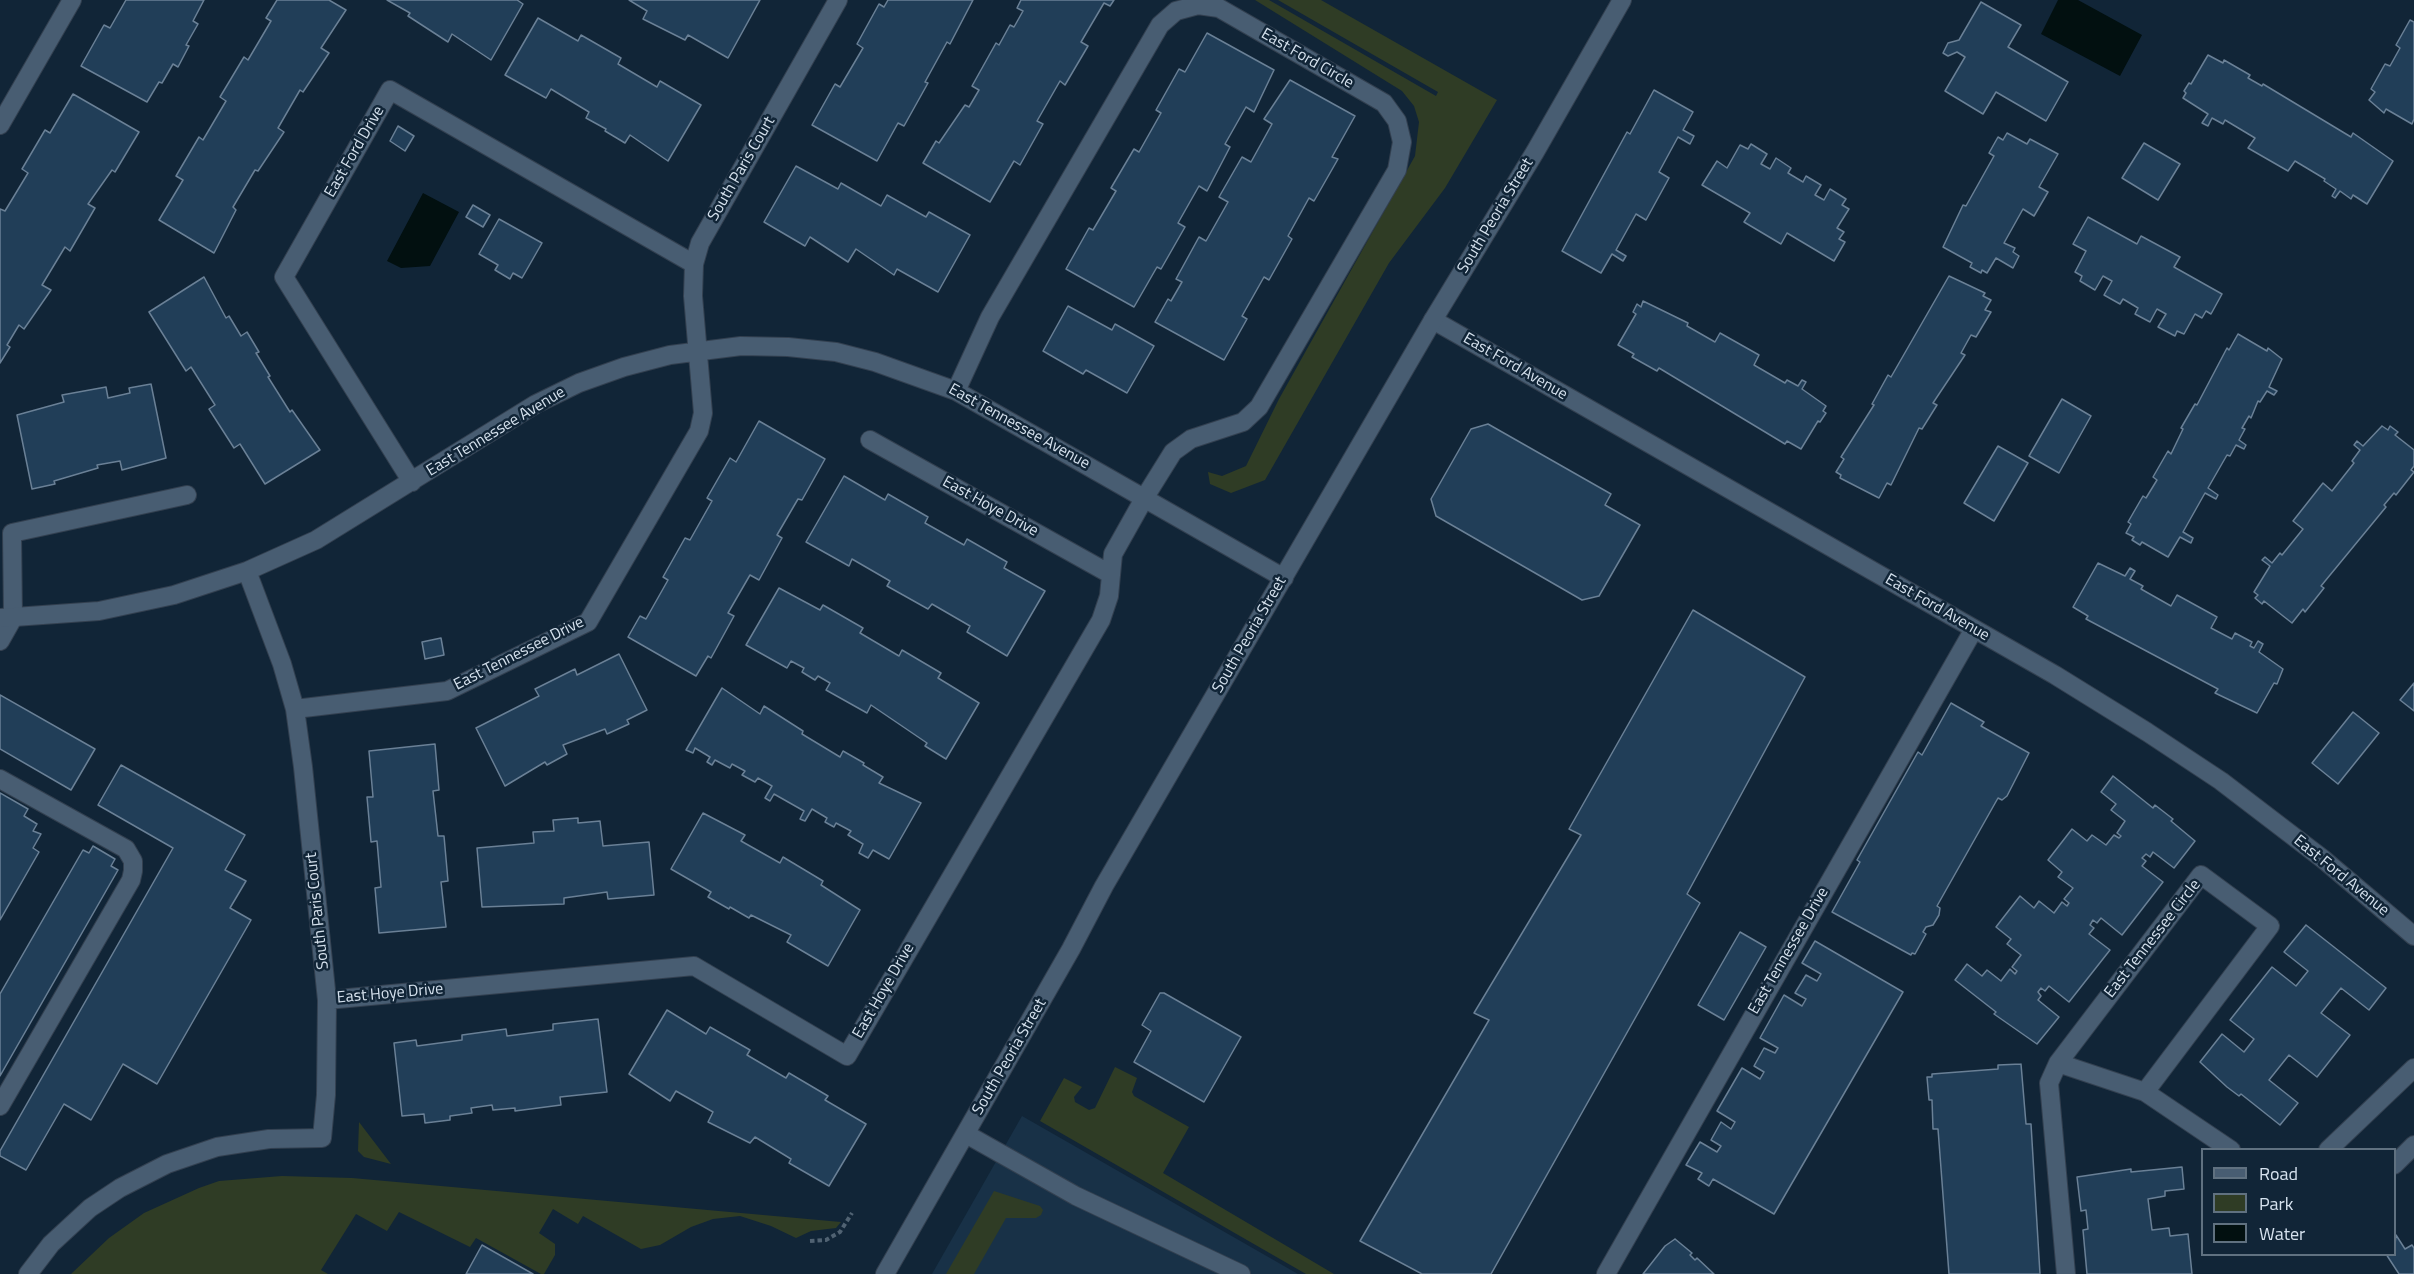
<!DOCTYPE html>
<html>
<head>
<meta charset="utf-8">
<style>
  body { margin:0 }
  #map { position:relative; width:2414px; height:1274px; overflow:hidden; background:#112537; font-family:"Titillium Web",sans-serif }
  canvas { display:block }
  .legend { position:absolute; left:2201px; top:1148px; width:195px; height:108px; box-sizing:border-box; background:#112537; border:2px solid #607180; margin:0; padding:8px 10px; list-style:none; font-size:18px; color:#d6e2ee }
  .legend li { display:flex; align-items:center; gap:12px; height:30px }
  .legend b { width:30px; border:2px solid #607180 }
</style>
</head>
<body>
<div id="map">
<canvas width="2414" height="1274"></canvas>
<ul class="legend">
<li><b style="height:8px;background:#485d72"></b>Road</li>
<li><b style="height:16px;background:#2f3c25"></b>Park</li>
<li><b style="height:16px;background:#021010"></b>Water</li>
</ul>
</div>
<script>
const c = document.querySelector('canvas').getContext('2d');
c.lineJoin = 'round';
function fill(path, color) {
  c.fillStyle = color;
  c.fill(path, 'evenodd');
}
function shape(rows) {
  const path = new Path2D();
  for (const r of rows) {
    path.moveTo(r[0], r[1]);
    for (let i = 2; i < r.length; i += 2) path.lineTo(r[i], r[i + 1]);
  }
  return path;
}
function trace(path, color, width, dash) {
  c.strokeStyle = color;
  c.lineWidth = width;
  c.lineCap = dash ? 'butt' : 'round';
  c.setLineDash(dash || []);
  c.stroke(path);
}
function write(font, color, halo, rows, align = 'center') {
  c.font = font + ' "Titillium Web",sans-serif';
  c.lineWidth = 5;
  c.setLineDash([]);
  c.textBaseline = 'middle';
  c.strokeStyle = halo;
  c.fillStyle = color;
  for (const [text, x, y, turn = 0] of rows) {
    c.save();
    c.translate(x, y);
    c.rotate((+turn || 0) * Math.PI / 180);
    c.textAlign = isNaN(turn) ? turn : align;
    if (halo) c.strokeText(text, 0, 0);
    c.fillText(text, 0, 0);
    c.restore();
  }
}
const built = shape([
  [1022,1116,1298,1274,932,1274]
]);
const green = shape([
  [1255,0,1269,0,1436,96,1438,92,1278,0,1321,0,1497,100,1445,188,1389,263,1265,480,1231,493,1210,484,1208,472,1222,476,1246,466,1279,399,1415,156,1419,122,1414,106,1402,91],
  [1115,1067,1137,1078,1132,1092,1134,1096,1189,1127,1163,1173,1334,1274,1306,1274,1040,1121,1064,1078,1082,1087,1074,1097,1075,1102,1089,1110,1095,1108],
  [359,1122,391,1164,364,1157,358,1151],
  [282,1176,352,1178,841,1222,836,1228,811,1231,796,1238,771,1226,740,1216,713,1219,691,1227,660,1245,641,1249,583,1216,578,1224,553,1209,539,1233,555,1244,555,1255,544,1274,541,1274,476,1238,470,1247,399,1212,387,1231,356,1214,321,1270,328,1274,71,1274,109,1238,144,1213,199,1188,219,1181],
  [994,1191,1040,1206,1043,1210,1041,1215,1036,1218,1006,1218,974,1274,946,1274]
]);
const water = shape([
  [2058,0,2078,0,2142,35,2120,76,2041,34],
  [423,193,459,212,430,266,401,268,387,261]
]);
const building = shape([
  [126,0,204,0,193,21,198,24,186,45,189,46,178,67,173,64,162,83,159,82,147,102,81,66,104,25,110,28,126,0],
  [277,0,329,0,346,10,321,48,329,53,303,92,300,90,278,128,284,132,258,171,255,170,233,207,236,210,214,253,159,220,183,180,176,176,199,137,203,140,226,101,220,97,244,57,248,60,271,21,266,18,277,0],
  [387,0,517,0,523,4,491,60,452,34,448,42,408,16,410,13,387,0],
  [629,0,760,0,728,58,688,35,685,40,643,19,647,11,629,0],
  [888,0,973,0,950,44,947,42,925,82,928,83,904,126,898,123,877,161,812,125,835,84,840,87,863,48,857,44,879,4,884,7,888,0],
  [1021,0,1114,0,1110,6,1104,3,1081,42,1088,46,1065,85,1060,81,1037,121,1043,124,1020,165,1014,161,990,202,923,163,936,141,939,143,965,105,969,107,979,90,972,86,996,43,999,45,1010,25,1014,27,1023,11,1017,8,1021,0],
  [1981,2,2021,25,2008,47,2068,82,2046,121,1996,92,1983,114,1945,91,1965,57,1957,52,1948,56,1943,53,1948,43,1959,40,1981,2],
  [538,18,578,41,581,35,621,58,618,64,657,87,660,81,701,105,668,161,630,135,625,143,605,131,606,129,586,118,589,112,551,89,546,98,505,75,538,18],
  [2410,20,2414,22,2414,119,2412,124,2386,109,2384,113,2369,100,2375,92,2371,89,2385,64,2390,66,2400,48,2396,45,2410,20],
  [1207,33,1274,70,1254,112,1246,107,1225,144,1230,147,1207,191,1199,186,1178,223,1185,227,1161,269,1157,267,1134,307,1066,269,1089,228,1093,230,1116,191,1111,188,1134,149,1139,152,1161,113,1156,110,1179,69,1185,72,1207,33],
  [2208,55,2223,63,2224,60,2250,75,2248,78,2262,86,2263,84,2351,137,2353,133,2393,161,2367,204,2353,195,2351,199,2340,191,2335,198,2332,196,2336,189,2324,181,2325,179,2295,161,2288,171,2248,148,2255,138,2225,120,2223,124,2212,118,2208,126,2202,123,2208,114,2183,98,2186,93,2184,91,2189,83,2191,84,2208,55],
  [1290,80,1355,116,1332,157,1338,159,1314,201,1309,198,1288,236,1292,239,1269,280,1264,277,1242,316,1247,319,1224,360,1155,322,1168,299,1171,301,1182,282,1176,279,1199,237,1206,241,1228,202,1219,197,1242,157,1251,162,1272,124,1264,119,1290,80],
  [1654,90,1693,112,1683,130,1694,136,1690,144,1678,137,1659,172,1669,178,1646,220,1636,214,1616,250,1626,256,1623,261,1612,254,1601,273,1562,251,1627,132,1630,134,1654,90],
  [73,94,139,132,115,172,112,170,88,204,95,208,70,251,65,247,42,285,51,290,24,329,19,325,7,345,10,347,0,363,0,209,5,211,28,173,22,169,45,130,50,133,73,94],
  [398,126,414,136,405,151,390,141,398,126],
  [2007,133,2027,144,2030,139,2058,154,2039,187,2048,192,2034,216,2023,209,2004,243,2015,248,2013,252,2019,256,2013,268,1996,258,1987,273,1982,270,1981,273,1970,267,1972,263,1943,247,1963,205,1966,206,1994,156,1989,153,1998,137,2003,140,2007,133],
  [2144,143,2180,164,2158,200,2122,178,2144,143],
  [1751,144,1767,154,1761,164,1770,169,1776,158,1791,168,1788,173,1803,182,1806,176,1821,185,1815,195,1824,200,1830,189,1846,199,1842,205,1849,209,1837,228,1844,232,1839,239,1845,242,1834,261,1787,233,1781,244,1744,222,1750,213,1702,185,1717,161,1727,168,1740,145,1748,149,1751,144],
  [796,166,838,189,841,183,881,206,887,195,926,217,929,212,970,235,938,292,897,269,894,275,856,249,848,262,810,237,805,246,764,222,796,166],
  [473,205,490,215,483,227,466,217,473,205],
  [2088,217,2137,244,2141,236,2180,257,2174,267,2222,294,2211,314,2206,311,2202,318,2195,314,2184,334,2177,331,2175,336,2158,327,2166,314,2157,309,2150,322,2135,314,2138,308,2123,299,2120,304,2104,295,2112,281,2103,276,2095,290,2080,281,2082,276,2075,272,2086,251,2073,244,2088,217],
  [499,219,542,243,522,278,513,273,510,279,495,270,498,265,479,254,499,219],
  [1949,276,1985,293,1983,296,1991,300,1985,310,1991,312,1976,337,1971,335,1961,353,1965,355,1933,403,1937,405,1922,429,1919,428,1891,485,1887,483,1879,498,1840,478,1841,475,1836,472,1844,459,1841,457,1874,405,1872,404,1888,375,1891,377,1949,276],
  [204,277,226,318,229,316,241,336,247,332,259,352,256,353,270,376,268,377,290,412,292,410,320,450,265,484,240,444,234,448,209,409,215,405,191,367,186,371,149,312,204,277],
  [1643,301,1688,323,1687,326,1715,342,1720,333,1759,355,1754,365,1785,383,1787,380,1798,386,1802,380,1806,382,1802,389,1826,406,1823,411,1826,413,1820,422,1818,421,1801,449,1787,441,1785,444,1659,368,1657,371,1632,357,1634,354,1618,345,1636,314,1633,312,1637,304,1641,307,1643,301],
  [1068,306,1112,330,1115,324,1154,346,1127,393,1086,370,1083,374,1043,351,1068,306],
  [2238,334,2267,351,2268,348,2282,359,2269,387,2277,391,2274,395,2267,391,2260,402,2258,401,2251,418,2249,416,2242,428,2245,429,2239,440,2246,445,2244,449,2236,445,2230,456,2227,455,2208,488,2218,495,2216,499,2205,493,2183,532,2193,538,2191,543,2180,537,2168,557,2142,542,2140,545,2132,540,2134,537,2126,533,2131,524,2128,522,2143,496,2146,498,2157,480,2153,477,2168,451,2171,454,2183,429,2181,428,2195,404,2197,405,2227,348,2229,350,2238,334],
  [151,384,166,458,122,470,120,461,97,465,98,468,54,481,55,484,32,489,17,415,64,402,62,395,106,387,108,398,130,393,129,388,151,384],
  [2062,399,2091,416,2059,473,2029,456,2062,399],
  [759,421,825,459,802,500,798,499,777,535,782,538,759,580,750,575,728,613,734,616,711,658,708,656,696,676,628,637,640,616,646,619,668,580,663,577,685,538,690,540,712,501,707,498,730,458,736,462,759,421],
  [1488,424,1611,494,1605,505,1640,525,1599,596,1582,600,1436,516,1431,499,1471,429,1488,424],
  [2382,426,2388,430,2390,426,2398,432,2395,435,2414,450,2414,466,2411,470,2414,472,2396,495,2394,493,2384,505,2386,507,2321,586,2324,588,2305,612,2303,609,2292,623,2264,601,2262,604,2255,598,2258,595,2254,592,2270,566,2262,560,2265,557,2272,563,2280,553,2282,555,2303,529,2293,521,2323,483,2332,491,2354,463,2352,461,2360,450,2354,445,2357,441,2363,446,2382,426],
  [1998,446,2028,463,1994,521,1964,503,1998,446],
  [844,476,885,500,888,494,928,517,925,523,964,545,967,539,1007,562,1004,568,1045,591,1007,656,967,632,970,626,932,604,928,609,887,586,890,581,852,559,849,566,806,542,844,476],
  [2098,563,2125,576,2130,568,2135,571,2130,579,2143,586,2141,589,2171,606,2177,595,2217,617,2211,628,2232,639,2235,633,2252,642,2250,646,2254,648,2258,641,2263,644,2259,652,2283,669,2277,684,2274,683,2257,713,2215,693,2218,689,2086,619,2088,616,2073,607,2098,563],
  [779,588,820,610,823,605,863,628,860,633,899,656,902,650,941,673,938,678,979,703,946,759,925,746,927,743,871,705,867,713,826,690,830,683,818,676,815,680,802,672,804,668,791,661,787,668,746,645,779,588],
  [1693,610,1805,677,1687,894,1700,903,1491,1274,1422,1274,1360,1241,1489,1020,1474,1013,1581,835,1569,829,1693,610],
  [441,638,444,655,425,659,422,642,441,638],
  [619,654,647,710,627,720,629,724,607,734,605,729,563,745,567,754,547,765,545,762,505,786,476,728,539,696,535,689,575,669,577,675,619,654],
  [2414,683,2414,711,2400,700,2414,683],
  [722,688,760,714,764,706,803,731,802,734,840,757,843,751,864,763,863,765,883,777,879,783,921,803,889,859,873,850,868,858,859,853,863,844,848,835,851,831,836,823,834,827,825,822,827,818,812,809,805,821,800,819,804,811,774,794,770,801,765,798,772,786,758,778,755,782,742,775,745,771,732,764,730,768,715,760,712,765,707,762,710,757,695,748,693,753,686,750,722,688],
  [0,695,95,749,71,790,0,749,0,695],
  [1951,703,1984,722,1981,726,2029,753,2007,796,2002,800,1998,798,1937,906,1940,908,1939,915,1933,925,1926,927,1923,932,1926,934,1915,954,1912,953,1911,955,1832,912,1860,862,1857,860,1918,752,1922,755,1951,703],
  [2353,712,2379,733,2338,784,2312,763,2353,712],
  [435,744,439,790,433,791,438,836,444,836,448,881,441,882,446,927,379,933,375,888,381,887,377,841,371,842,367,797,373,797,369,751,435,744],
  [121,765,245,835,225,870,246,881,230,908,251,920,157,1084,123,1064,91,1120,64,1104,26,1170,0,1156,0,1151,173,848,98,805,121,765],
  [2113,776,2153,808,2155,805,2173,819,2171,821,2195,841,2174,868,2153,852,2150,857,2146,854,2142,858,2146,861,2142,866,2163,882,2122,935,2101,918,2097,923,2093,920,2090,925,2094,928,2089,934,2110,950,2069,1002,2049,986,2045,991,2041,988,2038,992,2041,996,2038,1000,2059,1017,2037,1044,1994,1014,1996,1012,1955,980,1967,964,1982,976,1987,970,2001,981,2010,969,2015,974,2017,971,2012,967,2021,955,2007,944,2011,939,1996,927,2020,896,2034,908,2039,901,2054,913,2062,902,2067,906,2069,903,2064,899,2073,888,2058,877,2062,872,2048,860,2072,829,2087,841,2092,835,2106,845,2114,835,2119,838,2121,836,2117,833,2125,821,2111,810,2116,804,2101,792,2113,776],
  [0,793,28,809,24,816,37,824,33,831,41,834,33,848,39,852,0,920,0,793],
  [703,813,745,835,741,841,780,863,783,857,823,881,821,885,860,910,828,966,787,942,791,935,751,915,749,918,730,907,729,909,708,897,711,892,671,869,703,813],
  [578,818,578,823,600,821,603,846,649,842,654,895,608,899,607,892,564,898,564,904,482,907,477,848,534,843,533,832,554,831,553,820,578,818],
  [93,846,115,859,111,866,118,870,0,1076,0,994,83,850,89,853,93,846],
  [2306,925,2386,988,2369,1010,2341,988,2321,1013,2350,1035,2317,1077,2289,1055,2269,1080,2298,1103,2280,1125,2241,1094,2239,1096,2227,1087,2200,1062,2222,1034,2244,1052,2254,1039,2230,1020,2272,967,2296,986,2308,971,2284,952,2306,925],
  [1740,932,1766,947,1724,1020,1698,1005,1740,932],
  [1815,941,1903,992,1774,1214,1713,1179,1709,1186,1698,1179,1702,1173,1686,1165,1700,1142,1717,1152,1721,1146,1711,1140,1721,1122,1731,1129,1735,1122,1717,1111,1742,1068,1760,1079,1764,1072,1754,1066,1764,1048,1775,1053,1778,1048,1760,1038,1784,995,1802,1006,1806,999,1795,993,1806,975,1817,981,1821,974,1802,963,1815,941],
  [1160,993,1164,993,1241,1037,1204,1102,1134,1062,1151,1031,1142,1025,1160,993],
  [667,1010,706,1034,710,1027,750,1050,747,1055,786,1078,789,1073,828,1096,825,1100,866,1124,829,1186,789,1163,791,1159,755,1137,750,1143,708,1122,713,1112,676,1091,670,1101,629,1074,667,1010],
  [598,1019,607,1092,560,1097,561,1105,515,1111,515,1108,493,1110,492,1105,471,1108,472,1113,450,1116,450,1120,425,1123,424,1114,402,1116,394,1043,416,1040,417,1046,462,1040,462,1035,506,1029,507,1036,553,1030,553,1024,598,1019],
  [2021,1064,2026,1124,2031,1124,2040,1274,1949,1274,1938,1129,1933,1129,1932,1100,1929,1100,1927,1077,1932,1077,1932,1074,1998,1069,1998,1065,2021,1064],
  [2182,1167,2184,1189,2165,1191,2165,1196,2148,1199,2152,1230,2169,1228,2170,1236,2188,1234,2192,1274,2087,1274,2083,1230,2088,1229,2086,1210,2081,1211,2077,1177,2131,1169,2131,1172,2182,1167],
  [2396,1235,2405,1249,2412,1245,2414,1248,2414,1274,2399,1274,2386,1254,2394,1254,2396,1235],
  [1675,1239,1692,1253,1690,1255,1695,1260,1697,1258,1714,1274,1643,1274,1665,1246,1675,1239],
  [482,1245,533,1274,466,1274,482,1245]
]);
const path = shape([
  [810,1241,826,1240,840,1232,852,1213]
]);
const lane = shape([
  [0,641,13,618,12,533,187,495],
  [0,779,126,849,133,861,133,871,131,880,0,1106],
  [966,1134,1076,1196,1241,1274]
]);
const street = shape([
  [0,125,72,0],
  [1433,320,2055,675,2147,732,2221,781,2323,859,2414,936],
  [870,440,1110,574],
  [412,482,284,277,390,90,694,264],
  [0,618,99,611,174,595,247,571,316,540,536,404,579,383,624,367,670,355,741,346,788,347,836,352,875,362,956,391,1284,578],
  [295,709,447,691,588,622,699,431,703,413,693,296,694,264,700,243,838,0],
  [327,1000,694,966,847,1056,1101,620,1109,596,1113,554,1145,497,1173,452,1191,439,1243,422,1259,407,1397,170,1402,142,1397,121,1384,103,1219,8,1198,5,1176,11,1160,25,990,317,956,391],
  [2058,1063,2145,1092,2231,1150],
  [2328,1150,2414,1068],
  [2394,1165,2414,1145],
  [28,1274,51,1244,90,1208,120,1188,167,1164,217,1147,269,1139,322,1138,326,1095,327,1000,303,767,295,709,282,664,247,571],
  [1606,1274,1974,629],
  [2066,1274,2049,1083,2058,1063,2201,875,2270,926,2145,1092]
]);
const secondary = shape([
  [885,1274,1071,949,1104,886,1433,320,1535,152,1622,0]
]);
const streetNames = [
  ["East Ford Circle",1307,59,30],
  ["East Ford Drive",355,152,-60],
  ["South Paris Court",742,169,-60],
  ["South Peoria Street",1496,216,-59],
  ["East Ford Avenue",1515,367,30],
  ["East Tennessee Avenue",1019,427,29],
  ["East Tennessee Avenue",496,432,-31],
  ["East Hoye Drive",990,507,29],
  ["East Ford Avenue",1937,608,30],
  ["South Peoria Street",1250,635,-60],
  ["East Tennessee Drive",519,654,-27],
  ["East Ford Avenue",2341,876,39],
  ["South Paris Court",318,911,-96],
  ["East Tennessee Circle",2153,939,-52],
  ["East Tennessee Drive",1789,951,-60],
  ["East Hoye Drive",884,991,-60],
  ["East Hoye Drive",390,994,-5],
  ["South Peoria Street",1010,1057,-60]
];
fill(built, '#183147');
fill(green, '#2f3c25');
fill(water, '#021010');
fill(building, '#213e58');
trace(building, '#6a8096', 1.5);
trace(lane, '#334050', 20);
trace(street, '#334050', 20);
trace(secondary, '#334050', 20);
trace(path, '#506272', 4, [4.5, 3]);
trace(lane, '#485d72', 18);
trace(street, '#485d72', 18);
trace(secondary, '#485d72', 18);
write('16px', '#d6e2ee', '#112537', streetNames);
</script>
</body>
</html>
